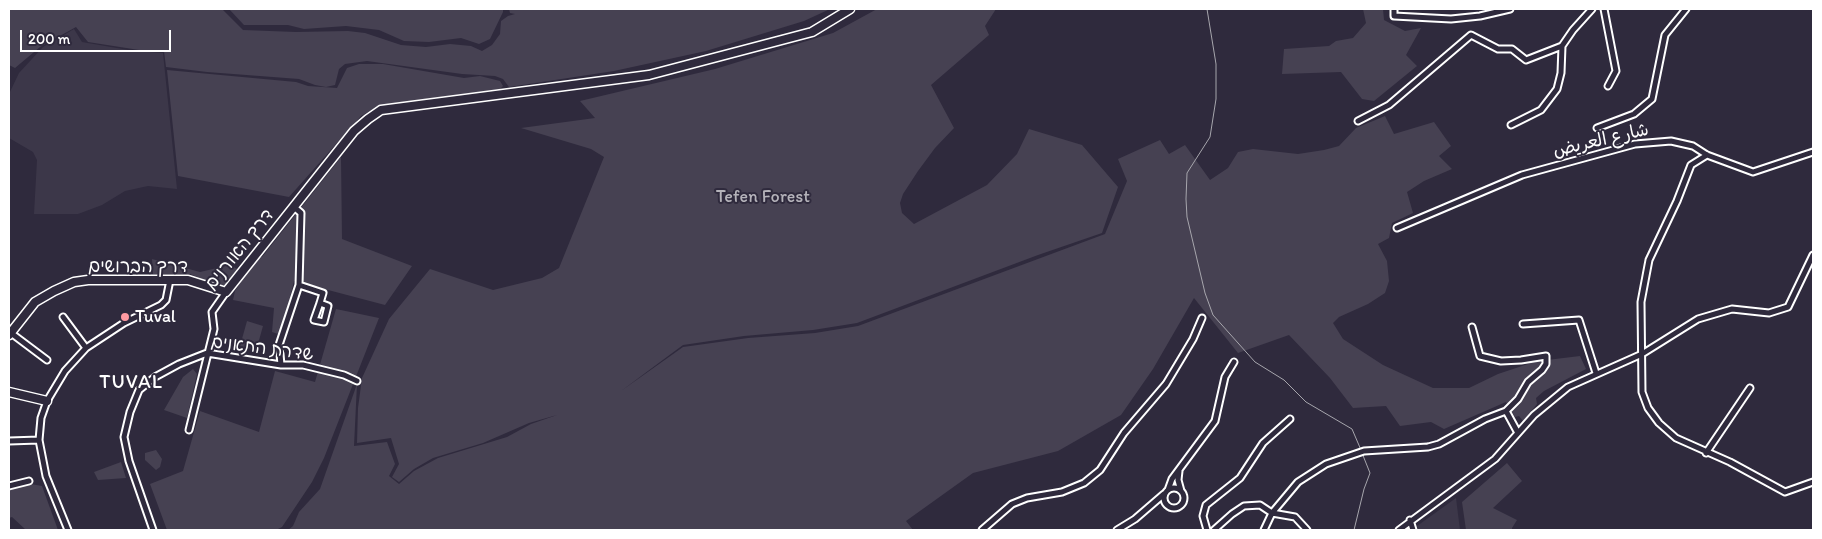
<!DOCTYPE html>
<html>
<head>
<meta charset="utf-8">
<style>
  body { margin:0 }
  #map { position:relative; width:1822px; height:539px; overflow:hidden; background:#2f2a3d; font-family:Itim,sans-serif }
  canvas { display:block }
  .frame { position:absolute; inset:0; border:10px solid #fff; pointer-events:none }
  .scale { position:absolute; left:20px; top:30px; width:151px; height:22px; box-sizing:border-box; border:2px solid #fff; border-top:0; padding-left:6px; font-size:15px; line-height:18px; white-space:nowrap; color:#fff; -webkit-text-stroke:4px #2f2a3d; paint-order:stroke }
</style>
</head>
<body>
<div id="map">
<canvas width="1822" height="539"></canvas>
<div class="frame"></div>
<div class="scale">200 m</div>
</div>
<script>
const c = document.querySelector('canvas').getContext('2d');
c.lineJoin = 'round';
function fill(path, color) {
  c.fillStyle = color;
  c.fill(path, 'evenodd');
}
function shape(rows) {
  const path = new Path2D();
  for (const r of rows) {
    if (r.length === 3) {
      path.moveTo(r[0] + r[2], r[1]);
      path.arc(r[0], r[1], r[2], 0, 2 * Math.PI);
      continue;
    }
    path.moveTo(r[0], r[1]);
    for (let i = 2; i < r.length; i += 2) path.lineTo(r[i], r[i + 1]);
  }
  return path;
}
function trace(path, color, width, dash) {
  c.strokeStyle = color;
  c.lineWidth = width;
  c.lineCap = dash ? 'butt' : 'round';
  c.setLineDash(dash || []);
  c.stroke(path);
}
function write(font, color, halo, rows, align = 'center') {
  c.font = font + ' Itim,"Playpen Sans Arabic","Playpen Sans Hebrew",sans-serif';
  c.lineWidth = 4;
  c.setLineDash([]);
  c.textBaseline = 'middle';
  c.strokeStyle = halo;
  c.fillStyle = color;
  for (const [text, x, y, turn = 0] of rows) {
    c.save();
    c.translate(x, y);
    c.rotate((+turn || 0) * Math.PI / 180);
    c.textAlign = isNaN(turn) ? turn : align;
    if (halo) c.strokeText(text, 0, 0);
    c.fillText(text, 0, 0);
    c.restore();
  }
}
const built = shape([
  [74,29,82,42,134,51,163,53,177,189,148,186,125,191,102,205,78,214,34,214,37,160,33,152,9,138,9,94,19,73,43,47],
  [1456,498,1460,530,1418,530,1417,526]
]);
const green = shape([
  [9,9,222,9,243,30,296,32,348,31,365,33,401,45,426,47,450,44,471,46,482,51,492,45,500,34,501,21,508,16,515,14,510,13,509,9,830,9,804,21,706,51,614,71,509,87,503,79,495,76,462,74,367,61,345,64,339,69,335,85,326,87,315,85,299,79,207,72,166,67,164,51,139,50,88,42,76,27,40,47,15,68,9,65],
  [229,9,503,9,503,12,490,39,479,44,461,38,429,42,404,41,379,30,346,26,304,29,288,25,244,25],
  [877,9,996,9,985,26,989,35,931,85,954,128,935,148,918,171,903,194,900,203,902,213,914,224,987,185,1017,154,1029,129,1082,145,1118,187,1102,233,1038,255,857,323,813,330,744,336,683,345,621,391,683,347,748,338,815,333,858,326,1105,234,1127,181,1118,159,1160,140,1169,154,1185,145,1210,180,1228,168,1238,152,1253,149,1298,154,1324,150,1339,146,1356,128,1385,116,1394,134,1434,122,1451,146,1439,156,1452,169,1424,181,1407,192,1413,213,1392,223,1389,238,1378,244,1387,261,1389,281,1385,293,1368,304,1339,317,1333,323,1343,339,1383,365,1433,388,1469,388,1498,374,1531,363,1547,360,1580,356,1586,369,1544,391,1536,398,1537,404,1523,421,1519,416,1515,417,1506,402,1444,429,1431,422,1400,426,1386,406,1353,408,1330,378,1289,335,1238,353,1194,298,1153,369,1121,415,1058,451,973,473,906,521,913,530,288,530,293,526,299,512,320,489,357,384,354,446,387,442,395,464,389,476,399,484,414,471,438,458,507,437,531,424,557,415,529,423,483,443,433,458,414,469,399,482,392,477,399,464,391,438,357,443,358,408,362,378,389,319,430,269,493,290,542,278,559,268,604,157,591,149,521,128,595,118,580,101,715,69,833,33],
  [1363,9,1383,9,1384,20,1405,31,1421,28,1406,55,1417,66,1374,101,1362,99,1341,72,1282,74,1284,49,1329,46,1336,41,1353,38,1366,23],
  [359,64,383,64,464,78,480,76,500,81,503,86,500,89,380,105,361,116,289,197,178,176,167,70,296,82,308,86,337,88,347,68],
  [341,157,342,239,412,266,385,305,294,281,281,335,272,332,274,308,233,300,235,291,258,256,262,257],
  [152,259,200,272,230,265,239,270,228,285,217,285,190,274,153,274],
  [336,309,379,318,324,458,312,482,282,527,276,530,167,530,150,484,183,471,200,411,259,432,275,371,315,382],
  [247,321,263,326,256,351,240,346],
  [193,369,197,374,187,418,164,410,183,377],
  [156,450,162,459,160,467,156,470,145,460,145,453],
  [121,462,126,478,98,480,94,472],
  [1507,463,1522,481,1493,508,1517,520,1512,528,1512,530,1466,530,1462,502],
  [31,484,42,486,58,530,26,530,12,517,9,518,9,490]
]);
const stream = shape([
  [1207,9,1216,64,1216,99,1210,137,1187,173,1186,199,1187,217,1205,293,1213,315,1255,362,1284,380,1306,402,1352,429,1361,450],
  [1354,530,1364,489,1370,473,1362,453]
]);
const street = shape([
  [1394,9,1394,16,1451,19,1480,16,1510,9],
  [1604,9,1616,71,1608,86],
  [1358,121,1389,105,1471,35,1498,49,1512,49,1526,60,1562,46,1573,30,1592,9],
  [1511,125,1541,110,1557,89,1561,73,1562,46],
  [1597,128,1634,114,1652,99,1665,35,1686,9],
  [1707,155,1691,165,1677,201,1649,260,1641,302,1642,392,1648,408,1659,423,1676,438,1730,462,1785,492,1813,482],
  [294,207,301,213,299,285,323,293,320,303,314,320,324,322,328,306,320,303],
  [1397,228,1522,175,1635,144,1671,141,1693,146,1707,155,1753,172,1813,152],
  [63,317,86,348],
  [1523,324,1579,320,1596,373],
  [1472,327,1480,356,1501,361,1521,360,1546,356,1546,364,1542,370,1528,382,1518,399,1506,411],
  [11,333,47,360],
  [281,365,280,354,278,348,299,285],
  [189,430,214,329,212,312,226,292],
  [9,441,39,440],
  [1706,453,1750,388],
  [1179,471,1178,480,1181,491],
  [9,486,29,481],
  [1174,498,10],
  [1168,490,1172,479,1215,421,1225,377,1234,362],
  [1410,520,1413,530],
  [68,530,46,476,39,440,41,418,47,401,65,371,86,348,124,323,161,305,166,300,170,280],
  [153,530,129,461,124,437,130,412,139,390,155,377,179,364,207,353,281,365,303,365,344,375,357,381],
  [982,530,1012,504,1027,498,1062,492,1084,483,1100,470,1124,433,1166,384,1193,339,1202,318],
  [1117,530,1135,519,1164,494],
  [1207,530,1203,516,1206,505,1240,478,1263,443,1290,419],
  [1214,530,1232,514,1244,506,1260,505,1272,513,1298,482,1326,464,1364,451,1428,447,1439,444,1485,419,1506,411,1518,433],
  [1264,530,1272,513,1295,517,1307,530],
  [1399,530,1495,459,1534,415,1568,387,1642,354,1698,319,1732,309,1769,313,1788,307,1813,255]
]);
const secondary = shape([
  [9,335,35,302,54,291,74,282,88,280,188,280,226,292,354,131,368,119,381,110,649,75,812,32,850,9],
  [9,392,47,401]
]);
const markers = [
  [125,317,5,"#ff9aa2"]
];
const streetNames = [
  ["شارع العريض",1601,141,-13],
  ["דרך האורנים",240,250,-51],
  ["דרך הברושים",138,267],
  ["שדרת התאנים",262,349,7]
];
const parkNames = [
  ["Tefen Forest",763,197]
];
const poiNames = [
  ["Tuval",135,317]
];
const quarterNames = [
  ["TUVAL",131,383]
];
fill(built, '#3c3749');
fill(green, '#464152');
trace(stream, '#a7a6ad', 1);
trace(street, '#fff', 9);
trace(secondary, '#fff', 11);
trace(street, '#2f2a3d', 5);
trace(secondary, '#2f2a3d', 8);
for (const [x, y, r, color] of markers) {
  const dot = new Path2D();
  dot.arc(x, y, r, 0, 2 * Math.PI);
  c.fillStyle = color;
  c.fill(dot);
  trace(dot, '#2f2a3d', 2);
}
write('18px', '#fff', '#2f2a3d', streetNames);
write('18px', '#b5b3ba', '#2f2a3d', parkNames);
write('18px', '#fff', '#2f2a3d', poiNames, 'left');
c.letterSpacing = '1px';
write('20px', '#fff', '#2f2a3d', quarterNames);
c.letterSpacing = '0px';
</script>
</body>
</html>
